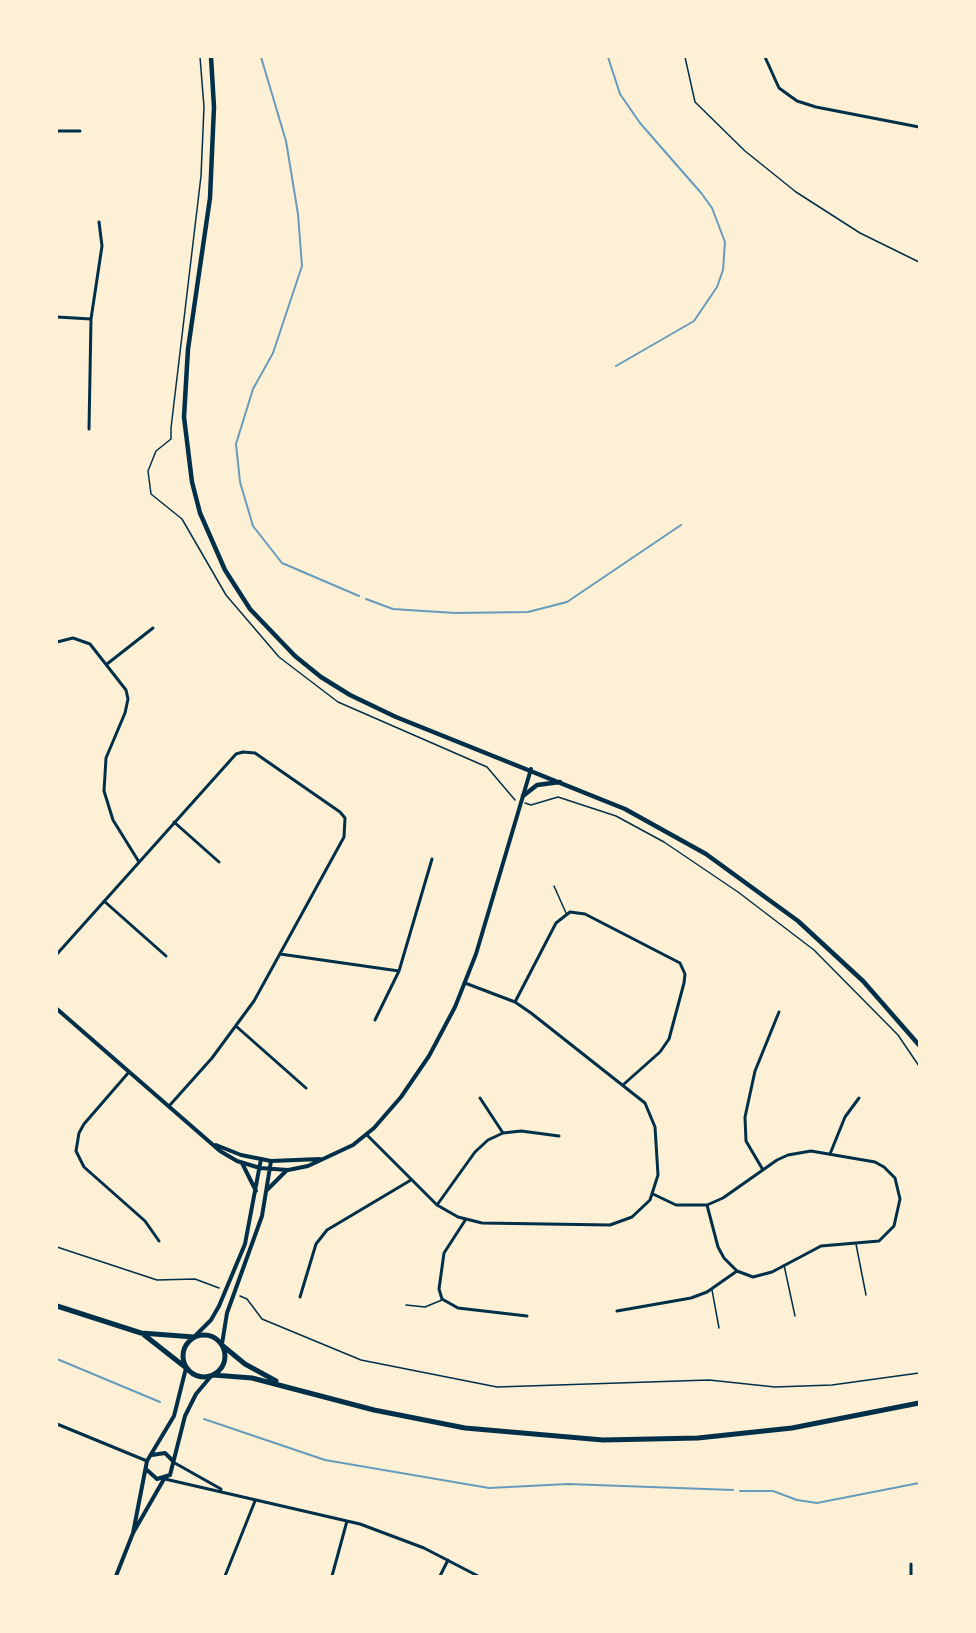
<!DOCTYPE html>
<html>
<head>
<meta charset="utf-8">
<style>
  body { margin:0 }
  #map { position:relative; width:976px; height:1633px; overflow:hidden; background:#fdf0d5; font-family:"Crimson Pro",serif }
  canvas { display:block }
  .frame { position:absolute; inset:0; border:58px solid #fdf0d5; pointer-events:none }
</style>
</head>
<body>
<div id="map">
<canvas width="976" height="1633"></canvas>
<div class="frame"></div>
</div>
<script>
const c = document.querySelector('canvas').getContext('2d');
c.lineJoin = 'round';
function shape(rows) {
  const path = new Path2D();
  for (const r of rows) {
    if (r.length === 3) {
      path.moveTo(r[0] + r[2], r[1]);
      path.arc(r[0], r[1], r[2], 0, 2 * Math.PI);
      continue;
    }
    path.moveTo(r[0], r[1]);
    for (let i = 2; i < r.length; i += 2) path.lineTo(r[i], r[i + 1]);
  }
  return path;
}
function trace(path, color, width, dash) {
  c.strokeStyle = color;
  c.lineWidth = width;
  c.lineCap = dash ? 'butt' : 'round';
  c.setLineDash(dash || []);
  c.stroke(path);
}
const stream = shape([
  [261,57,286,141,298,214,302,266,273,353,253,389,236,444,240,482,253,526,282,563,359,596],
  [608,57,620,94,640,123,702,194,712,208,725,242,723,270,717,287,694,321,616,366],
  [366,599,393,609,455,613,528,612,567,602,681,525],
  [57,1359,160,1402],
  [204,1419,325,1460,489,1488,568,1484,733,1490],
  [740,1491,773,1491,797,1500,817,1503,919,1483]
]);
const path = shape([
  [200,57,204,107,201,176,171,428,171,439,156,451,148,471,151,494,182,519,226,595,279,657,338,702,487,767,515,800],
  [685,57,695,102,745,151,796,192,860,233,919,262],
  [525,803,531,805,558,797,616,816,664,842,738,892,814,950,898,1035,919,1066],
  [57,1247,157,1280,195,1279,219,1288],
  [240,1296,247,1299,262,1319,361,1360,497,1387,709,1380,775,1387,832,1385,919,1373]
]);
const service = shape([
  [554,886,566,913],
  [856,1244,866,1295],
  [784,1265,795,1316],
  [712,1290,719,1328],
  [406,1305,425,1307,442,1300]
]);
const minor = shape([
  [765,57,779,88,797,101,816,107,919,127],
  [57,131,80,131],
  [57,317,91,319,102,246,99,222],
  [89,429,91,319],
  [57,642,73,638,90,644,126,690,128,699,125,713,106,758,104,791,113,820,139,862],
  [107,664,153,628],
  [174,822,219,862],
  [104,901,166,956],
  [57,954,236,754,243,752,255,753,340,812,345,818,344,837,254,1001,212,1058,170,1105],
  [280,954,399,971,375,1020],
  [399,971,432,859],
  [515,1002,556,923,570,912,585,914,680,963,685,974,684,983,669,1039,660,1052,624,1084],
  [237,1027,306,1088],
  [129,1072,84,1124,79,1133,76,1151,84,1167,145,1221,159,1241],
  [480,1098,503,1133],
  [367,1135,437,1205,458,1217,482,1223,610,1225,632,1217,650,1200,658,1175,655,1127,645,1103,531,1013,515,1002,465,983],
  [830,1154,845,1117,859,1098],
  [763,1170,746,1141,745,1117,755,1071,779,1012],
  [653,1194,676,1205,707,1205,723,1198,777,1160,788,1155,811,1151,875,1162,884,1167,895,1178,900,1199,894,1226,879,1241,821,1246,772,1272,753,1277,737,1271,724,1258,718,1247,707,1205],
  [437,1205,475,1152,488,1140,503,1133,521,1131,559,1136],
  [466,1219,444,1253,439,1289,442,1299,458,1308,527,1316],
  [300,1297,316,1244,327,1230,411,1180],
  [617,1311,691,1298,707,1292,737,1271],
  [57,1424,147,1461],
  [173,1462,221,1489],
  [165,1479,360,1524,424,1548,478,1576],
  [225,1576,255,1501],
  [332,1576,347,1521],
  [440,1576,448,1560],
  [911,1576,911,1564]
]);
const tertiary = shape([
  [57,1009,220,1151,237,1161,260,1168,288,1170,308,1166,353,1145,374,1128,401,1097,429,1056,455,1007,476,954,531,769],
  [216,1145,241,1155,271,1161,320,1159],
  [242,1163,256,1191],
  [267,1190,287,1170],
  [195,1336,211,1320,219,1306,245,1244,261,1159],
  [222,1344,227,1313,262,1216,271,1161],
  [152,1455,165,1453,173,1461],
  [147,1470,157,1479,170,1475,185,1416,196,1394,212,1375],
  [133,1533,147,1461,174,1416,186,1368],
  [116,1576,133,1533,164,1479]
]);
const secondary = shape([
  [211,57,214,107,210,198,188,349,184,417,192,482,200,513,225,570,250,609,295,656,321,677,350,695,396,717,625,809,706,854,798,921,863,981,919,1045],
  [523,796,537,785,560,782]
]);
const primary = shape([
  [57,1306,141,1333,194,1337],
  [143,1334,185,1367],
  [204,1356,21],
  [223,1346,245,1364,276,1381],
  [213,1375,252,1378,374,1410,465,1428,603,1440,698,1438,792,1428,919,1403]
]);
trace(stream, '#669bbc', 2);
trace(path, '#003049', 1.5);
trace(service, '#003049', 1.5);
trace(minor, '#003049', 3);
trace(tertiary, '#003049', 4);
trace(secondary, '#003049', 4.5);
trace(primary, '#003049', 5);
</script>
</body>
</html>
